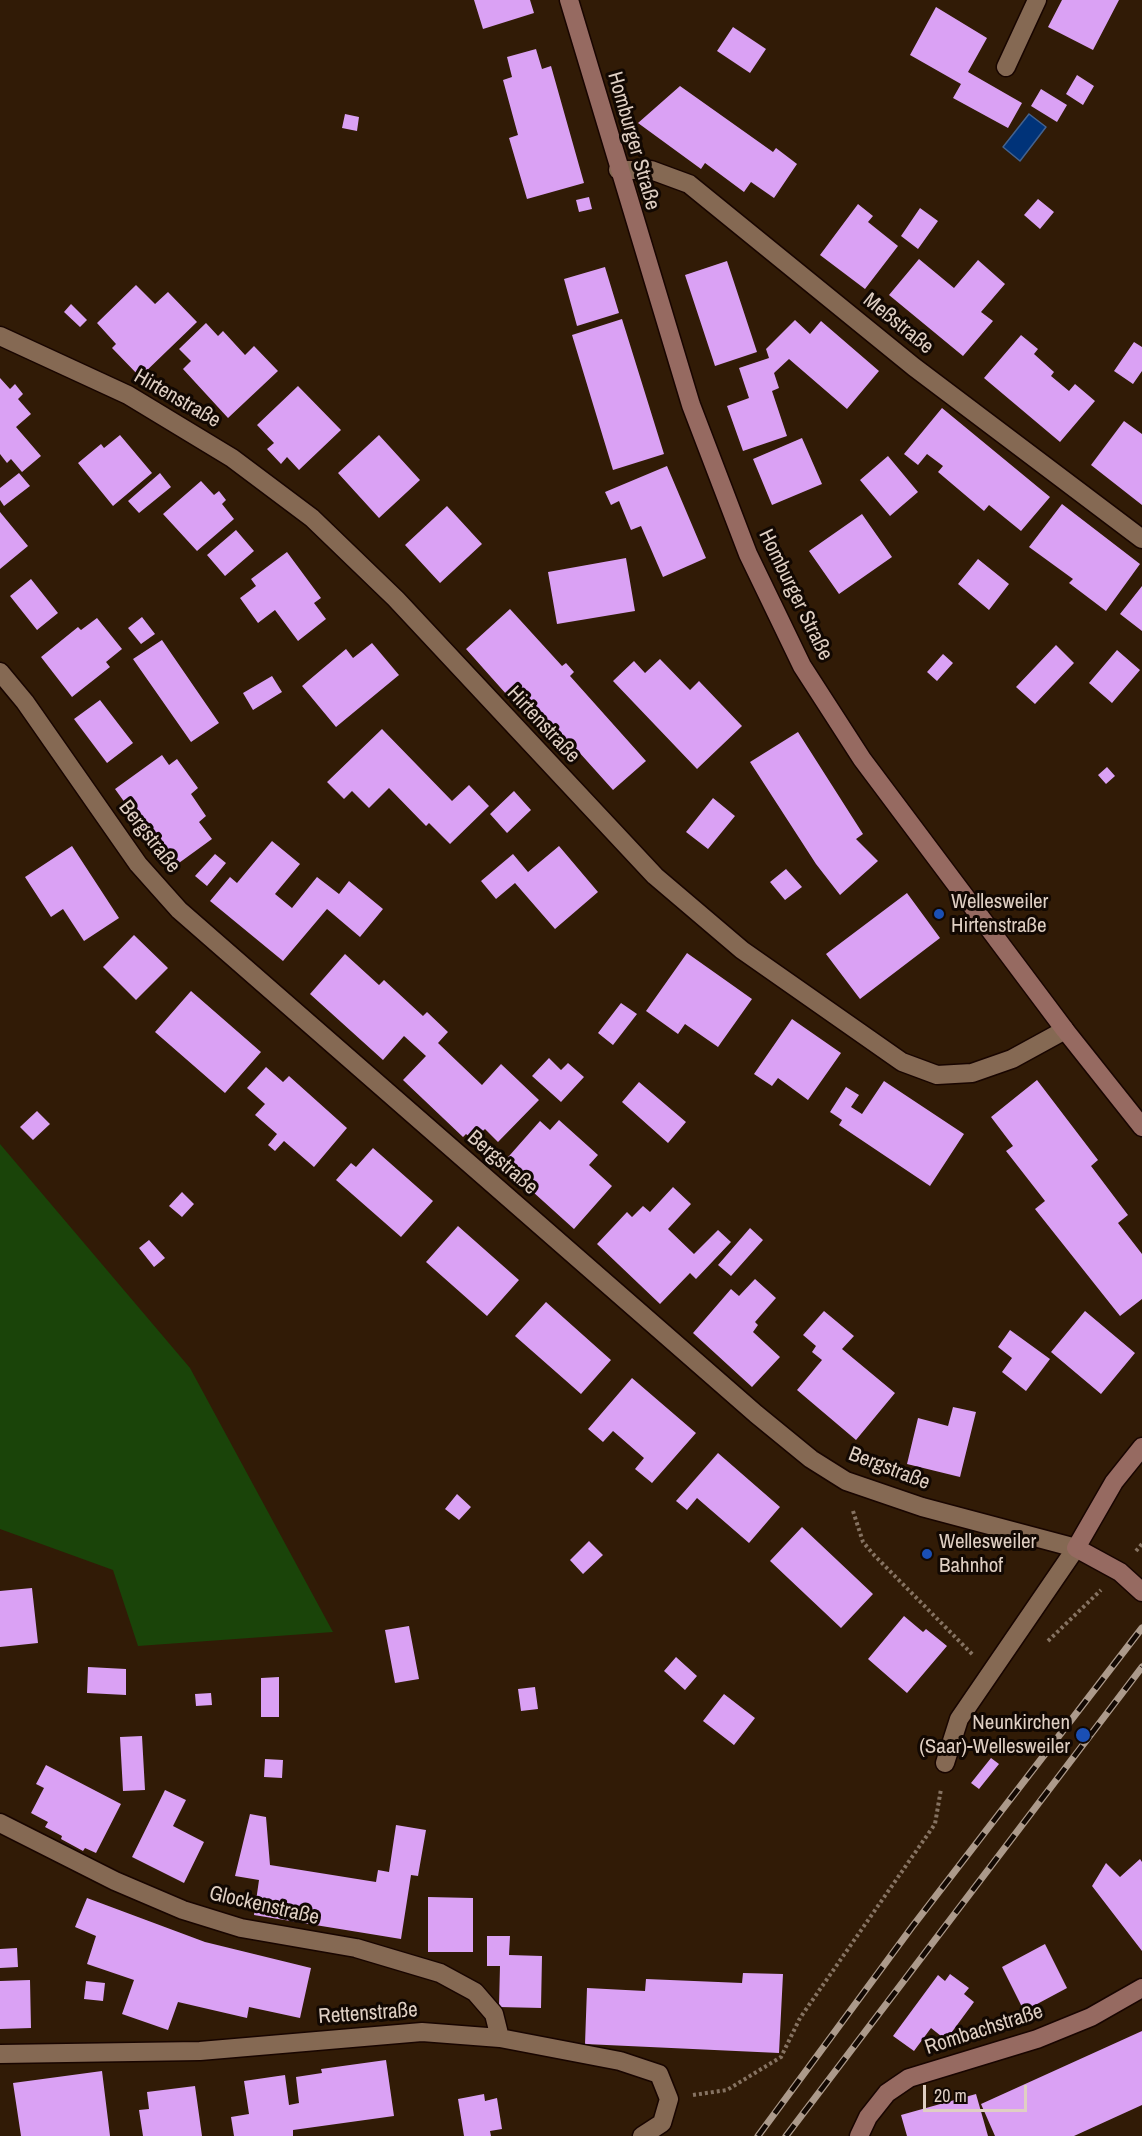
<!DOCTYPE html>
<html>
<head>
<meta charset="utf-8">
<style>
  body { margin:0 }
  #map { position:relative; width:1142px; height:2136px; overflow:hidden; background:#311b06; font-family:"Archivo Narrow",sans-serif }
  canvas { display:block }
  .scale { position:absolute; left:923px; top:2085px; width:104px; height:27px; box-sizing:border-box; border:3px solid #dfcfc3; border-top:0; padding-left:8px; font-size:18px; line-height:21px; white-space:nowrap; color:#dfcfc3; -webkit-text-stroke:4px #120802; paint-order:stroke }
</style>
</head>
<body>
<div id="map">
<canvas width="1142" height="2136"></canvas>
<div class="scale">20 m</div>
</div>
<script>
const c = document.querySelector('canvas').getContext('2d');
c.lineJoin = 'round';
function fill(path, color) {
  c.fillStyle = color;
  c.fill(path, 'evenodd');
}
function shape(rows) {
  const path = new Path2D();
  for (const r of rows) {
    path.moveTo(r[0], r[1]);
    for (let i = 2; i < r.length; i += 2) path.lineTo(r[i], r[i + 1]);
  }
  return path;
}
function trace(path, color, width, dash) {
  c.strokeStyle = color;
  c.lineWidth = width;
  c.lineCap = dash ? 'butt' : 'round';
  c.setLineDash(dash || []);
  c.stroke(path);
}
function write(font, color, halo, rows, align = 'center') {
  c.font = font + ' "Archivo Narrow",sans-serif';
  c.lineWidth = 6;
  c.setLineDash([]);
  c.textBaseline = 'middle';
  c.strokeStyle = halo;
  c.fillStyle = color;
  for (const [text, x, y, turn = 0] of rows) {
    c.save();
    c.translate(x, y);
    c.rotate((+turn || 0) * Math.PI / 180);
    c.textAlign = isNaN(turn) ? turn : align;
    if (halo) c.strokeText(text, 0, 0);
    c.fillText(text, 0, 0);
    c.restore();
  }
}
const green = shape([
  [0,1144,190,1368,333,1632,138,1646,113,1570,0,1529]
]);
const water = shape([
  [1029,114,1046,127,1020,161,1003,147,1029,114]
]);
const building = shape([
  [474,0,530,0,534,13,483,29],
  [1062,0,1119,0,1093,50,1048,27],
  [936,7,987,38,968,72,1022,103,1008,128,953,98,961,84,910,55],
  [733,27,766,49,750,73,717,51],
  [536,49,542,69,551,66,584,183,527,199,509,138,518,135,503,80,512,77,507,57],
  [1077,75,1094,86,1083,105,1066,94],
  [680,86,773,152,776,148,797,164,774,198,751,182,744,192,705,163,701,169,638,123],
  [1041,89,1067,105,1057,122,1031,106],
  [345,114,359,117,357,131,342,128],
  [589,197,592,209,579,212,576,200],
  [1038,199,1054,212,1040,229,1024,215],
  [858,204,873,216,868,222,898,246,865,289,820,255],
  [920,208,938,221,918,249,901,236],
  [919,259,954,288,978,260,1005,284,981,312,993,321,963,356,889,295],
  [727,261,757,352,715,366,685,275],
  [605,267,619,313,577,326,564,279],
  [136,285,155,304,168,292,197,322,140,377,112,348,116,344,97,323],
  [71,304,87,320,80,327,64,312],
  [622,319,664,454,613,470,572,335],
  [795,320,810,334,821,321,879,371,847,409,789,359,774,373,779,388,772,391,787,436,743,451,727,406,749,398,739,368,769,358,766,349],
  [206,323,218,336,223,331,245,355,254,346,278,371,228,418,183,369,191,361,179,349],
  [1021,335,1038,349,1034,354,1054,372,1051,376,1069,391,1075,384,1095,401,1060,442,984,378],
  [1134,342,1142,347,1142,371,1133,384,1114,371],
  [0,378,10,389,15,384,23,394,18,399,31,414,16,427,41,456,22,472,11,459,7,463,0,454],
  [298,386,341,430,299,470,287,457,281,464,267,449,274,443,257,425],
  [942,408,1050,497,1021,531,989,505,984,511,938,472,943,466,927,454,918,465,904,454],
  [1124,421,1142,434,1142,505,1091,465],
  [120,435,152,473,113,506,78,463,101,444,104,448],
  [379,435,420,480,379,518,338,473],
  [802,438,822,484,772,505,753,459],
  [888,456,918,492,890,516,860,480],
  [667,466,706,558,663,577,641,526,631,530,619,501,611,505,605,492],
  [19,473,30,486,4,506,0,500,0,488],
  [160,473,171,487,139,513,128,501],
  [201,481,214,495,219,491,226,500,222,504,234,519,197,551,163,514],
  [1062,504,1140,564,1106,611,1069,583,1073,579,1029,547],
  [447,506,482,544,440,583,405,545],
  [0,512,28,546,0,569],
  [862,514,892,557,839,594,809,551],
  [236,530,254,551,225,576,207,555],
  [287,552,321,598,314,603,326,619,298,641,275,610,258,623,240,598,256,586,251,579],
  [626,558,635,611,557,624,548,572],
  [978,559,1009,584,989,610,958,584],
  [31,579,58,613,37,630,10,596],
  [1142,586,1142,631,1120,614],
  [510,609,562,666,566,663,574,672,570,676,646,761,613,790,569,741,557,751,466,649],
  [142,617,155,634,141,644,128,628],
  [97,618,122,649,106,662,110,667,72,697,41,657,78,627,81,630],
  [162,640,219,723,191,742,133,659],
  [372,643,399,675,336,727,302,686,346,649,353,658],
  [1056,645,1074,663,1035,704,1016,687],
  [1117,650,1140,670,1112,703,1089,683],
  [943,654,953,663,937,681,927,672],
  [660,659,690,690,699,681,742,726,697,769,613,681,634,661,645,673],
  [272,676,282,692,253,710,243,693],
  [100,700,133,743,107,763,74,719],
  [382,729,452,801,469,785,489,806,450,844,429,823,426,826,389,788,369,808,352,791,344,799,327,782],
  [798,732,863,834,856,839,878,861,840,895,816,864,750,762],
  [162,755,169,765,177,759,198,788,191,794,206,816,199,822,212,839,172,868,115,789],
  [1107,767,1115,776,1106,784,1098,775],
  [514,791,531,810,507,833,490,814],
  [713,798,735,816,708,849,686,832],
  [272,841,300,864,275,894,292,908,317,877,339,894,349,881,383,909,360,937,327,909,283,961,210,901,230,877,237,883],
  [72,846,119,918,84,941,63,909,51,917,25,877],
  [559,846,598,892,555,929,515,883,496,899,481,881,513,854,528,872],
  [215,854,226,863,207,886,195,876],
  [786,869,802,887,785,900,770,882],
  [907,893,940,938,860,999,826,954],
  [134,935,168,968,136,1000,103,967],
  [687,953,752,999,718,1047,685,1024,678,1034,646,1011],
  [345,954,379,985,384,980,423,1016,427,1012,448,1032,438,1043,482,1085,501,1064,539,1100,498,1142,485,1129,473,1140,466,1134,463,1137,403,1080,426,1056,404,1036,383,1060,310,994],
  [191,991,261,1052,225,1093,155,1032],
  [621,1003,637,1014,613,1045,598,1033],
  [792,1019,841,1053,808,1100,778,1078,772,1086,754,1074],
  [549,1058,561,1070,568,1063,584,1077,561,1102,532,1076],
  [266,1067,283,1082,289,1076,347,1128,314,1167,284,1141,275,1151,268,1145,277,1134,255,1115,265,1104,247,1088],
  [1037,1080,1098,1160,1091,1166,1128,1215,1118,1223,1142,1254,1142,1299,1120,1316,1035,1209,1045,1201,1006,1151,1013,1146,991,1117],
  [884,1081,964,1134,930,1186,839,1125,842,1120,830,1112,846,1087,859,1095,851,1107,862,1114],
  [639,1082,686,1122,668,1143,622,1102],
  [37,1111,50,1124,33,1140,20,1127],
  [559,1120,598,1155,589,1165,612,1186,574,1229,502,1164,540,1121,550,1130],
  [373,1148,433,1201,401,1237,336,1180,351,1163,356,1167],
  [673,1187,691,1204,668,1229,694,1254,718,1230,731,1242,696,1279,690,1273,660,1304,597,1244,627,1212,632,1217,643,1206,650,1212],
  [182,1192,194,1204,182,1217,169,1206],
  [458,1226,519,1280,487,1316,426,1262],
  [750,1228,763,1240,731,1276,718,1265],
  [149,1240,165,1258,154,1267,139,1248],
  [755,1279,776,1298,755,1322,758,1325,753,1332,780,1357,752,1387,693,1333,731,1289,739,1296],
  [546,1302,611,1360,581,1394,515,1336],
  [824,1311,854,1336,842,1349,895,1393,856,1440,797,1390,822,1360,812,1352,816,1346,803,1335],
  [1085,1311,1135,1353,1101,1394,1051,1352],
  [1010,1330,1050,1359,1026,1391,1002,1372,1012,1358,998,1347],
  [632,1378,696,1433,652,1483,635,1469,644,1458,613,1431,603,1442,588,1429],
  [953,1407,976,1412,960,1477,907,1464,918,1418,948,1426],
  [718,1453,780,1507,749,1543,697,1498,687,1510,676,1501],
  [457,1494,471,1507,459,1520,445,1509],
  [802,1527,873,1594,841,1628,770,1561],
  [589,1541,603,1555,583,1574,570,1560],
  [32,1588,38,1643,0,1647,0,1591],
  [904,1616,923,1632,926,1629,947,1646,907,1693,868,1659],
  [409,1626,419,1679,395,1683,385,1630],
  [676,1657,697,1676,685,1690,664,1671],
  [88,1667,126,1669,126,1695,87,1693],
  [279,1677,279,1717,261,1717,261,1678],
  [535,1687,538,1709,521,1711,518,1689],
  [211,1693,212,1705,196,1706,195,1694],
  [724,1694,755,1718,734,1745,703,1721],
  [142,1736,145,1790,123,1791,120,1737],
  [991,1758,999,1764,979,1789,971,1783],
  [265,1759,283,1760,282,1778,264,1777],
  [46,1765,121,1804,96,1853,85,1848,83,1851,61,1839,62,1836,45,1827,48,1822,31,1813,44,1788,36,1784],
  [165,1790,186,1800,173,1826,204,1842,184,1883,132,1857],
  [250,1814,266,1817,270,1865,376,1882,378,1870,389,1872,396,1825,426,1830,418,1876,411,1875,401,1939,254,1915,259,1880,235,1876],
  [1140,1859,1142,1862,1142,1951,1092,1886,1106,1863,1120,1877],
  [428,1897,473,1898,473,1952,428,1952],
  [87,1898,205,1942,311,1968,300,2018,249,2007,247,2018,178,2002,168,2030,122,2014,134,1980,87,1964,96,1936,75,1927],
  [487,1936,510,1936,509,1955,542,1956,541,2008,499,2007,500,1966,487,1966],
  [1045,1944,1067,1988,1024,2011,1002,1967],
  [17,1948,18,1967,0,1968,0,1949],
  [743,1973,783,1974,779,2053,585,2044,587,1988,645,1991,646,1979,742,1983],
  [950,1974,969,1988,964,1994,974,2002,946,2040,931,2028,914,2051,893,2036,938,1975,945,1981],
  [30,1980,31,2028,0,2029,0,1981],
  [86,1981,105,1983,103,2001,84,1999],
  [1142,2031,1142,2105,1074,2136,995,2136,981,2104],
  [386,2060,394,2116,293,2130,293,2136,234,2136,231,2117,249,2114,244,2081,285,2075,289,2105,299,2103,296,2077,322,2073,321,2069],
  [102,2071,110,2136,21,2136,13,2083],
  [195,2086,202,2136,143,2136,139,2110,149,2109,147,2092],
  [484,2094,485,2101,497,2098,502,2129,490,2131,491,2136,464,2136,458,2099],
  [976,2094,988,2136,907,2136,901,2115]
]);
const path = shape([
  [853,1511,863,1542,874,1555,973,1655],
  [1136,1551,1142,1544],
  [1048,1641,1101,1590],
  [693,2095,727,2090,781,2057,800,2018,935,1824,941,1789]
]);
const lane = shape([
  [1006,67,1037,0],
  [945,1763,959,1719,1076,1548]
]);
const street = shape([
  [618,170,651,170,689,184,914,367,1142,539],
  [0,336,128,395,232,458,312,518,396,599,655,876,742,950,902,1062,937,1075,972,1073,1012,1059,1065,1030],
  [0,672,25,702,138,864,179,910,756,1414,811,1459,846,1481,922,1507,1076,1548],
  [0,1823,115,1881,183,1910,241,1928,356,1948,440,1973,475,1992,494,2014,500,2038],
  [0,2054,200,2051,422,2032,500,2038,620,2061,659,2074,669,2099,662,2123,642,2136]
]);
const secondary = shape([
  [569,0,691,405,748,554,802,666,862,759,1065,1030,1142,1127],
  [1142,1447,1114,1482,1076,1548,1120,1572,1142,1592],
  [859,2136,868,2117,887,2093,909,2078,1037,2039,1091,2017,1142,1988]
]);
const rail = shape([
  [758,2136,912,1927,1142,1628],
  [786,2136,1142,1667]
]);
const markers = [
  [939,914,6,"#1a4fb4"],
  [927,1554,6,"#1a4fb4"],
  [1083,1735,8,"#1a4fb4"]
];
const streetNames = [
  ["Homburger Straße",633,141,74],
  ["Meßstraße",898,324,39],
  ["Hirtenstraße",177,399,30],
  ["Homburger Straße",795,595,64],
  ["Hirtenstraße",543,725,47],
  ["Bergstraße",149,837,52],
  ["Bergstraße",502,1163,41],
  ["Bergstraße",889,1469,21],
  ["Glockenstraße",264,1906,13],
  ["Rettenstraße",368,2014,-4],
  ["Rombachstraße",984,2030,-18]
];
const poiNames = [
  ["Wellesweiler",951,902],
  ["Hirtenstraße",951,926],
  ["Wellesweiler",939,1542],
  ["Bahnhof",939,1566],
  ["Neunkirchen",1070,1723,"right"],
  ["(Saar)-Wellesweiler",1070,1747,"right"]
];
fill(green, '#1a4409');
fill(water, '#003379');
trace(water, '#43628f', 1.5);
fill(building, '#daa1f4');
trace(lane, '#180500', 21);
trace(street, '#180500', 21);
trace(secondary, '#180500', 21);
trace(path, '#867362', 4, [3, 3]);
trace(lane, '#856953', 18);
trace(street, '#856953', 18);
trace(secondary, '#966a61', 18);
trace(rail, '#ac9a8b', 7);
trace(rail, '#120802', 4.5, [14]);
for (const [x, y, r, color] of markers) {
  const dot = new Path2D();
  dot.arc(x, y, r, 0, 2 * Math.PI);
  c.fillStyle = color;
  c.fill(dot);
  trace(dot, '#120802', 2);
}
write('21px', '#dfcfc3', '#120802', streetNames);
write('21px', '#dfcfc3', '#120802', poiNames, 'left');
</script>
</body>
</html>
